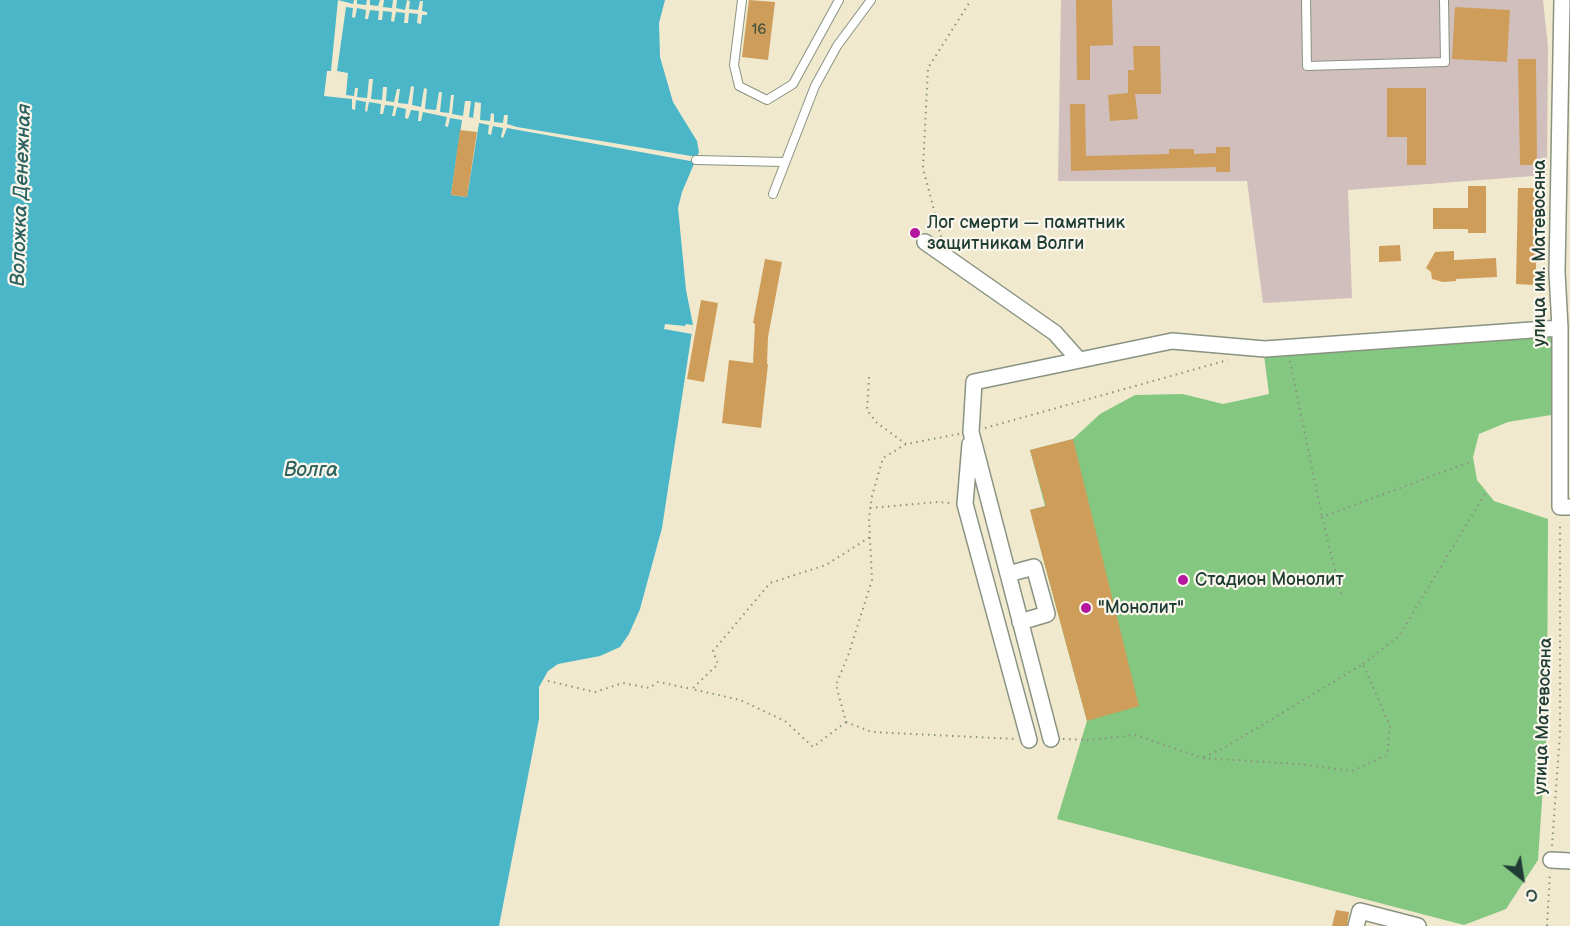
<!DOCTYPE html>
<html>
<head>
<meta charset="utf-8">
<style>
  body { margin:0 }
  #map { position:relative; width:1570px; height:926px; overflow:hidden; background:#f1e9ce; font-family:"Balsamiq Sans",sans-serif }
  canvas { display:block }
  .north { position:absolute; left:1492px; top:848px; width:60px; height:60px; -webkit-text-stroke:4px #fbf7ec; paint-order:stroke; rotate:150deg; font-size:16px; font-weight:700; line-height:24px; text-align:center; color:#1f3d34 }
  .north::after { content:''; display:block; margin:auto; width:21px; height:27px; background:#1f3d34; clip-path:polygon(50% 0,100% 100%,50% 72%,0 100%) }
</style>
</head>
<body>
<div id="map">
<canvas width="1570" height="926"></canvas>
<div class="north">С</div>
</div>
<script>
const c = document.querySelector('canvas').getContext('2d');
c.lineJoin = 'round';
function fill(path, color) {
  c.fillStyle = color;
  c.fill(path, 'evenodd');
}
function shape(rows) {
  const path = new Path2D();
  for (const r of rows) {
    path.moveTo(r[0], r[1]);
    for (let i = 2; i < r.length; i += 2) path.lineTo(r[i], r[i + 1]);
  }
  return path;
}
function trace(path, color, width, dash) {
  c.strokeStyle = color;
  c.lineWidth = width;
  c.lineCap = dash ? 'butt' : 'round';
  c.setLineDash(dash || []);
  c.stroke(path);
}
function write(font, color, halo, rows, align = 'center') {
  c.font = font + ' "Balsamiq Sans",sans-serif';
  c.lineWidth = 4.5;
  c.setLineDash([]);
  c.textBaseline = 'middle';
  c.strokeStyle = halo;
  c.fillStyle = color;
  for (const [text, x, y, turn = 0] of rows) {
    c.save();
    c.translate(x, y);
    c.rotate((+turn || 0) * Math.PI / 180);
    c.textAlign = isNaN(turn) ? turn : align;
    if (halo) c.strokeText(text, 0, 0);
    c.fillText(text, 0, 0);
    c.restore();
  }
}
const industrial = shape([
  [1061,0,1543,0,1548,47,1547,175,1348,190,1352,298,1263,303,1247,181,1058,181]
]);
const green = shape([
  [1551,334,1551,415,1508,422,1479,434,1473,457,1477,480,1494,501,1548,519,1547,727,1538,860,1506,909,1464,925,1057,819,1087,721,1030,510,1045,506,1030,450,1073,439,1100,414,1135,395,1183,394,1223,404,1269,394,1264,355]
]);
const water = shape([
  [0,0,665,0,659,23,660,57,673,102,697,141,699,152,682,192,678,208,686,290,693,325,662,528,640,609,629,634,620,647,600,656,558,664,548,671,539,687,539,719,499,926,0,926]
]);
const pier = shape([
  [338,0,353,4,354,0,357,0,357,4,366,5,367,0,370,0,370,5,378,6,380,0,384,0,383,7,392,8,393,0,397,0,396,8,405,10,407,0,410,1,409,9,418,10,420,1,423,1,422,11,427,12,427,15,422,15,421,24,417,23,418,14,409,13,408,23,404,23,405,13,396,12,394,22,391,21,392,12,383,11,382,20,378,20,379,11,370,10,368,19,365,19,366,10,357,8,355,18,352,17,353,8,346,7,337,71,348,73,346,95,354,96,355,88,358,88,357,97,367,98,369,79,373,79,371,99,382,100,383,87,387,87,386,101,394,102,397,89,400,89,398,103,408,104,411,86,414,87,412,105,421,107,424,88,427,89,425,109,436,110,439,92,442,92,440,112,449,113,451,95,454,95,452,114,463,116,465,101,471,101,469,117,473,118,475,102,481,103,480,120,490,121,491,113,494,114,494,122,503,123,504,115,508,115,507,124,517,127,697,157,696,162,507,128,503,138,501,137,503,128,493,126,491,135,488,134,489,125,479,123,467,197,451,195,462,120,450,118,448,127,445,126,447,117,423,112,421,121,418,121,419,111,411,110,408,119,405,118,406,109,397,107,395,116,392,116,394,106,385,105,383,114,380,114,381,104,369,102,367,112,365,111,366,102,356,100,355,110,352,109,352,99,324,96,327,71,331,71],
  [665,324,685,326,686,324,693,325,692,334,664,329]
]);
const building = shape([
  [749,0,775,2,768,60,742,57],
  [1076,0,1112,0,1113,45,1090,46,1090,80,1077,80],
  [1455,7,1510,10,1507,62,1452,59],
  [1133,46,1160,46,1161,94,1135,94,1138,119,1110,121,1108,95,1128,93,1128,70,1134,70],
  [1518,59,1536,59,1537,165,1520,165],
  [1387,88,1426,88,1426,165,1407,165,1407,137,1387,137],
  [1070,104,1085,104,1086,156,1169,154,1169,149,1194,149,1194,154,1216,153,1216,147,1230,147,1230,172,1216,172,1216,167,1071,171],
  [460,130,477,132,467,197,451,195],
  [1468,186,1486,186,1486,233,1468,233,1468,229,1433,229,1433,208,1468,208],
  [1518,188,1536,188,1539,196,1538,201,1535,204,1541,213,1536,219,1538,226,1538,231,1534,235,1538,249,1536,256,1536,278,1534,285,1516,284],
  [1400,245,1401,261,1379,262,1379,246],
  [1454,251,1454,260,1496,258,1497,277,1456,279,1456,281,1443,282,1432,279,1431,272,1426,268,1435,252],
  [765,259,782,262,768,337,767,364,768,364,761,428,722,423,729,360,753,363,755,324,753,323],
  [701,300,718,303,704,382,687,379],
  [1073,439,1139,706,1087,721,1030,510,1046,506,1030,450],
  [1336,910,1349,912,1347,926,1332,926]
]);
const path = shape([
  [941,237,923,168,928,68,971,0],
  [1290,361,1322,517],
  [869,377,867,410,877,423,906,444],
  [985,428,1228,360],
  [959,434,906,444,883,458,872,496,869,518,872,580,849,653,836,685,846,722,872,732,1016,739],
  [870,508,938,502,950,503],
  [1341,594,1322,517,1470,462],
  [1363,664,1399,636,1486,492],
  [548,681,595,692,623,683,649,688,658,682,692,689],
  [846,722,813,747,785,721,740,700,692,689,718,664,713,651,770,583,826,565,870,537],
  [1063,739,1088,740,1136,735,1202,758,1298,764,1352,771,1387,755,1390,726,1363,664,1224,748,1202,758],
  [1552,846,1560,733,1560,522],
  [1547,926,1550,872]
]);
const lane = shape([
  [742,0,734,65,739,86,767,100,793,84,839,0],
  [1306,0,1307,66,1445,62,1444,0],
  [696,160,784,162],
  [773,194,815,86,837,46,871,0]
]);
const street = shape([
  [1562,0,1557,272,1560,328,1560,507,1570,507],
  [925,242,1055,333,1079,360],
  [970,444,965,504,1029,740],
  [1008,574,1034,567,1047,614,1020,622],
  [1051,739,971,432,974,382,1172,341,1265,349,1560,328],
  [1551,860,1570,861],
  [1356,926,1360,911,1418,926]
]);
const markers = [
  [915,233,6,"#b5179e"],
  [1183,580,6,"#b5179e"],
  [1086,608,6,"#b5179e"]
];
const numberNames = [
  ["16",759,30]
];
const poiNames = [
  ["Лог смерти — памятник",927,223],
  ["защитникам Волги",927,244],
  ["Стадион Монолит",1195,580],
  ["\"Монолит\"",1098,608]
];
const streetNames = [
  ["улица им. Матевосяна",1540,253,-90],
  ["улица Матевосяна",1544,716,-88]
];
const waterNames = [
  ["Воложка Денежная",22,195,-88],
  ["Волга",311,471]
];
fill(industrial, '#d1bfbd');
fill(green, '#83c780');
fill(water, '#4bb6c8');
fill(pier, '#f1e9ce');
fill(building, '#ce9d5a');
trace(lane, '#889381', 10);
trace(street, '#889381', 18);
trace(path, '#889381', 2, [1.5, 4.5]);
trace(lane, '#fff', 8);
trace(street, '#fff', 15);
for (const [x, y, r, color] of markers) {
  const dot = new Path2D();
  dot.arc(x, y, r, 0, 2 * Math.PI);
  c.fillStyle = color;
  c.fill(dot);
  trace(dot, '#fbf7ec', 2);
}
write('15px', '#4b553e', null, numberNames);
write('18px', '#1f3d34', '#fbf7ec', poiNames, 'left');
write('18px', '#1f3d34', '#fbf7ec', streetNames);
write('italic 20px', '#2c6160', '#fbf7ec', waterNames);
</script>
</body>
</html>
